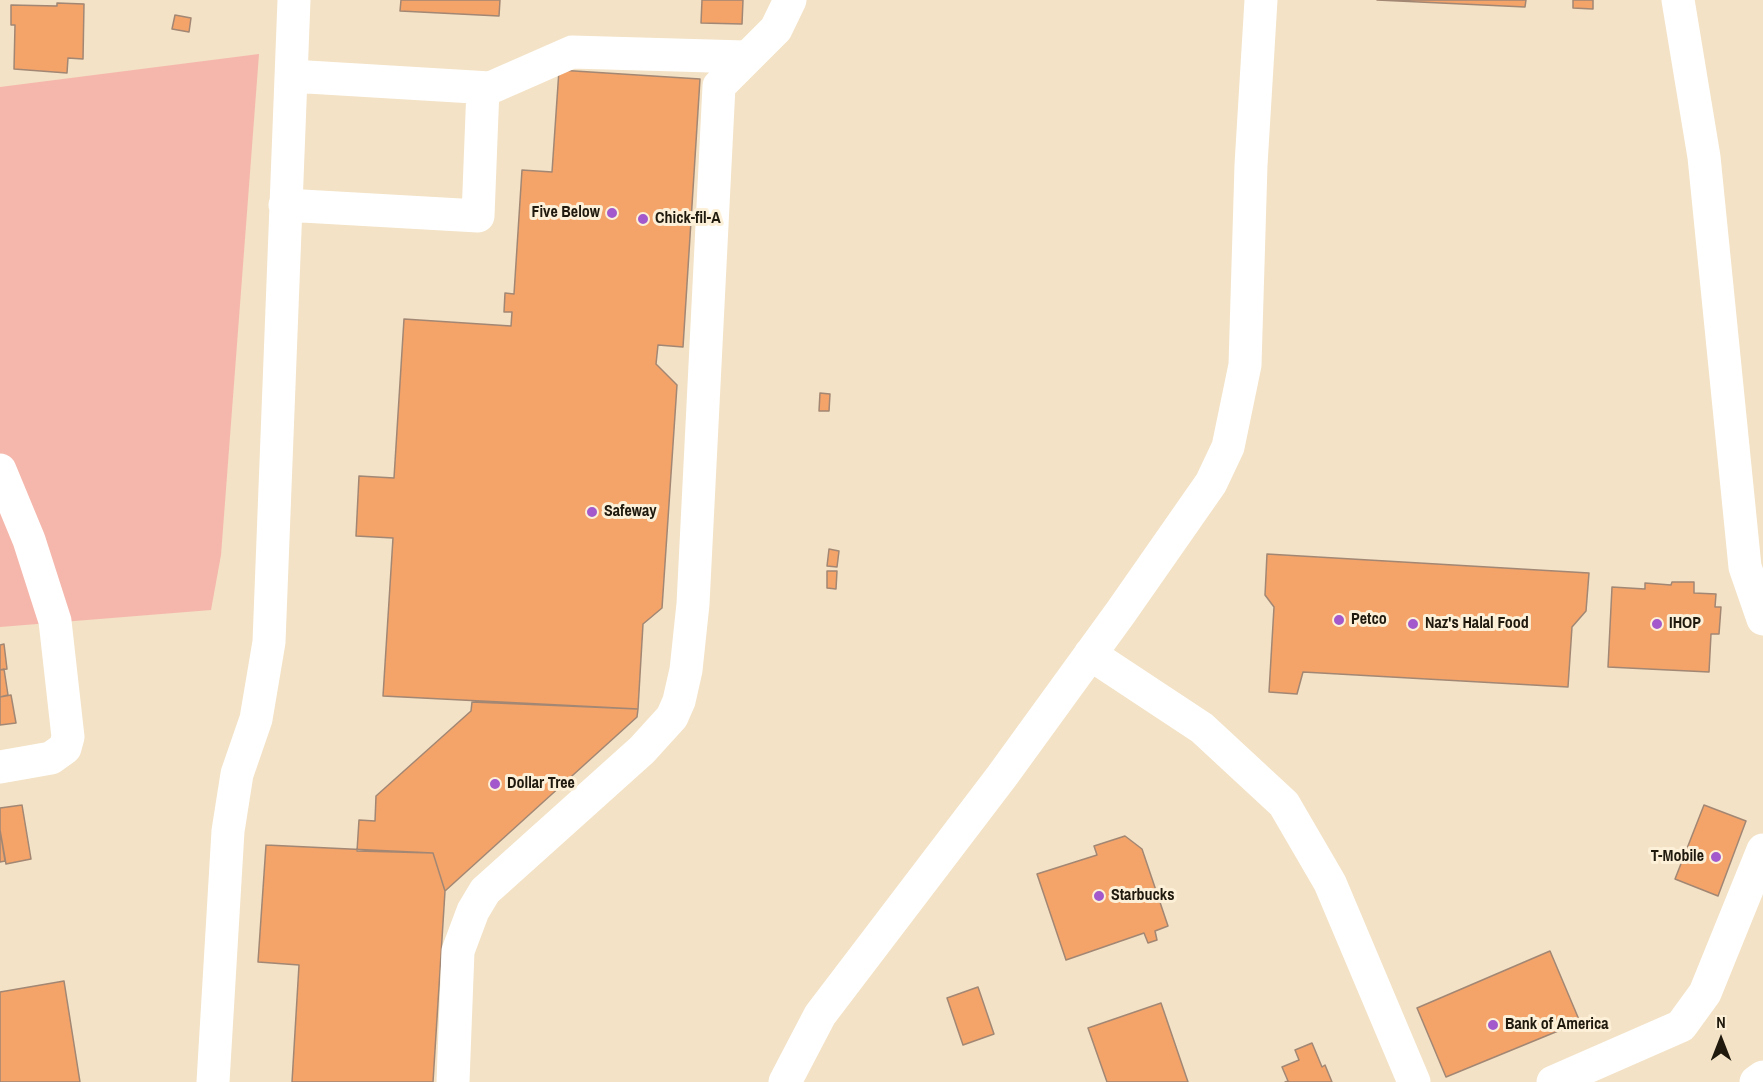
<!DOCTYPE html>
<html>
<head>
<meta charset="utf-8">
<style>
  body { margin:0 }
  #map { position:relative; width:1763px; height:1082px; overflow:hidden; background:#f3e2c5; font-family:"Archivo Narrow",sans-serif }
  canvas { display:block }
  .north { position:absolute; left:1691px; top:1010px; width:60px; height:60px; -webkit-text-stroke:4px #fdf0d8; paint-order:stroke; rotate:0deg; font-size:16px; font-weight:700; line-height:24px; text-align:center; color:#1f190e }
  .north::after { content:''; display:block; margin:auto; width:21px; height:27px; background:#1f190e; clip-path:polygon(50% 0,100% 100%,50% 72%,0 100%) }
</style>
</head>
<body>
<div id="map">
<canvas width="1763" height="1082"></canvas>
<div class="north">N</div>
</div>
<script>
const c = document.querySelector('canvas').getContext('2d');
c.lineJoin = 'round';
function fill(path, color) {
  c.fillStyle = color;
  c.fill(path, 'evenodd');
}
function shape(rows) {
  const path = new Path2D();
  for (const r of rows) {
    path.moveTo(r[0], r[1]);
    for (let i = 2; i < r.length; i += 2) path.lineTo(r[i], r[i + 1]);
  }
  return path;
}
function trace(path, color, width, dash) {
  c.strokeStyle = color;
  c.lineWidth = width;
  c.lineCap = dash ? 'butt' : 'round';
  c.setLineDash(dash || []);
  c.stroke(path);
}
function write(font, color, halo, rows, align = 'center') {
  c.font = font + ' "Archivo Narrow",sans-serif';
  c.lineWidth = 6;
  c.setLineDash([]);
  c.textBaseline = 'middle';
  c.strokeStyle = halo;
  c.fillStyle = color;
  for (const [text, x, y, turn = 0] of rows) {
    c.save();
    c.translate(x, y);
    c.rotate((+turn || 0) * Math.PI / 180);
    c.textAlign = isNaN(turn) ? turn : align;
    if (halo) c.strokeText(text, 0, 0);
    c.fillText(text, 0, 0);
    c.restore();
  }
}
const green = shape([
  [259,54,221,555,211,610,0,627,0,87]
]);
const building = shape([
  [401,0,500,0,499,16,400,11,401,0],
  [702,0,743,0,742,24,701,23,702,0],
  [1377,0,1526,0,1525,7,1377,0],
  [1573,0,1593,0,1593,9,1573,8,1573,0],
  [57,3,84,4,83,59,68,58,67,73,14,69,15,25,11,25,11,5,57,6,57,3],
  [175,15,191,18,189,32,172,29,175,15],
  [559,70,700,79,683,347,658,345,656,364,677,385,662,608,643,624,638,709,383,696,393,538,356,536,359,476,394,478,404,319,511,326,512,312,504,312,505,293,514,294,522,170,552,172,559,70],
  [820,393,830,394,829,411,819,411,820,393],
  [829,549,839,551,837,567,827,566,829,549],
  [1267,554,1589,573,1586,611,1572,627,1568,687,1303,672,1297,694,1269,692,1274,607,1265,595,1267,554],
  [827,571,837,571,836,589,827,588,827,571],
  [1672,582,1694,582,1694,593,1716,594,1715,607,1721,607,1719,634,1711,634,1709,672,1608,667,1612,587,1645,589,1645,583,1671,585,1672,582],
  [4,644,7,669,0,670,0,645,4,644],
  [4,669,8,695,0,697,0,670,4,669],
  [11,695,16,723,0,725,0,697,11,695],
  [472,702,638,709,637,717,445,891,433,853,357,851,359,820,375,821,376,796,471,711,472,702],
  [22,805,31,859,6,864,0,830,0,808,22,805],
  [1704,805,1746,821,1718,896,1675,879,1704,805],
  [0,830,5,861,0,862,0,830],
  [1125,836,1142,849,1168,926,1155,931,1157,940,1148,943,1144,933,1066,960,1037,874,1097,855,1094,846,1125,836],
  [266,845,433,853,445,891,433,1082,292,1082,299,965,258,962,266,845],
  [1550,951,1580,1022,1446,1077,1417,1008,1550,951],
  [64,981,80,1082,0,1082,0,992,64,981],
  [978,987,994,1034,963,1045,947,998,978,987],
  [1161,1003,1188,1082,1107,1082,1088,1028,1161,1003],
  [1312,1043,1322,1067,1325,1065,1332,1082,1285,1082,1288,1081,1282,1067,1299,1060,1295,1050,1312,1043]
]);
const minor = shape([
  [1678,0,1704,157,1745,567,1763,619],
  [291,76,490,88,572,52,745,57],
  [285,205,478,216,483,88],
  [0,470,29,540,55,621,68,737,65,748,51,758,0,767],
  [1090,654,1202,728,1284,804,1330,883,1414,1082],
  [213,1082,228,831,237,774,256,719,269,642,294,0],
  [453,1082,458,951,473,911,485,891,642,750,672,717,679,701,686,670,693,604,719,86,776,29,790,0],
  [785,1082,820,1015,1002,776,1121,612,1211,483,1228,447,1245,365,1251,165,1261,0],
  [1553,1082,1681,1026,1705,993,1763,850]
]);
const highway = shape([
  [1756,1082,1763,1077]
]);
const markers = [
  [612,213,6,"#a359cc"],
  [643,219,6,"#a359cc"],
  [592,512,6,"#a359cc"],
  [1339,620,6,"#a359cc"],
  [1413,624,6,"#a359cc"],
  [1657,624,6,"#a359cc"],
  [495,784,6,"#a359cc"],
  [1716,857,6,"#a359cc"],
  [1099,896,6,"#a359cc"],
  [1493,1025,6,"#a359cc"]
];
const poiNames = [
  ["Five Below",600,213,"right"],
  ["Chick-fil-A",655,219],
  ["Safeway",604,512],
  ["Petco",1351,620],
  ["Naz's Halal Food",1425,624],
  ["IHOP",1669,624],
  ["Dollar Tree",507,784],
  ["T-Mobile",1704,857,"right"],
  ["Starbucks",1111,896],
  ["Bank of America",1505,1025]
];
fill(green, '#f5b7ac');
fill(building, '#f4a369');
trace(building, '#a28774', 1.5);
trace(minor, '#fff', 33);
trace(highway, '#fff', 33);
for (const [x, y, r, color] of markers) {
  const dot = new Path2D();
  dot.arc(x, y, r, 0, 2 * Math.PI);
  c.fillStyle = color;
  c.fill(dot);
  trace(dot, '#fdf0d8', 2);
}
write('bold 16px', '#1f190e', '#fdf0d8', poiNames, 'left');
</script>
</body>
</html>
